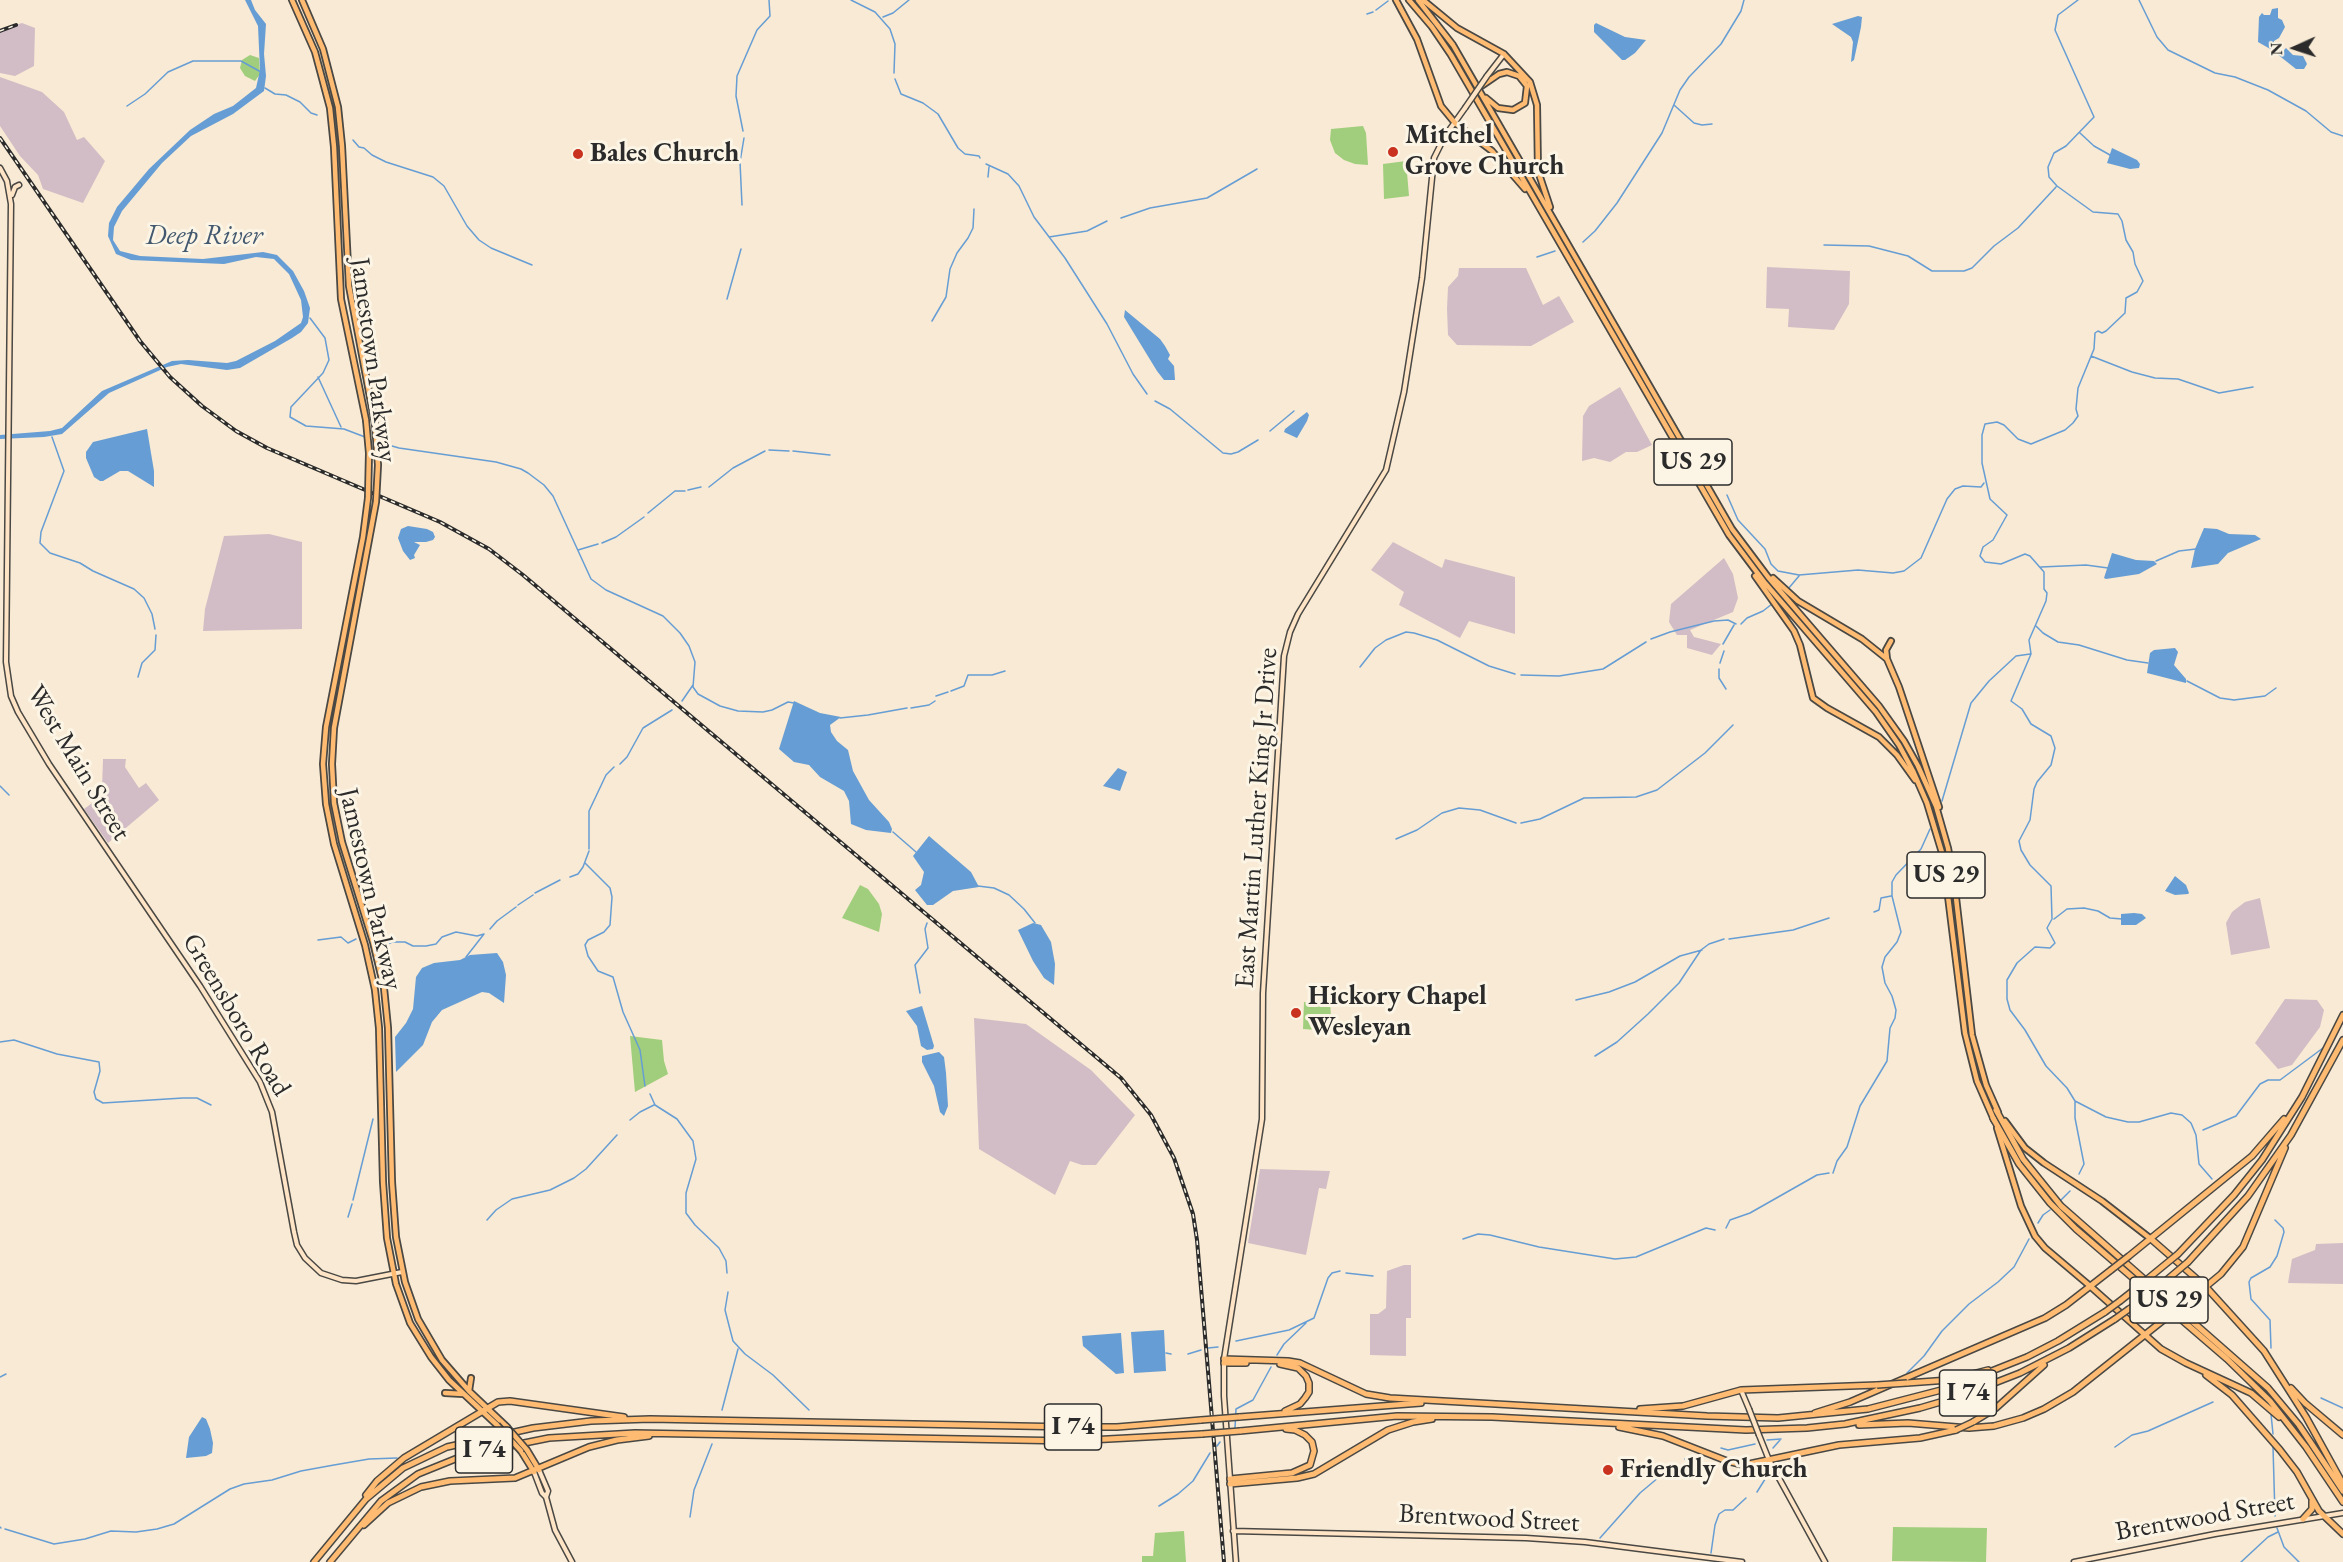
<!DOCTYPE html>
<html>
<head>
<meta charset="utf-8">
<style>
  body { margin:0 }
  #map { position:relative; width:2343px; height:1562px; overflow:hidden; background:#f8ead4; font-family:"EB Garamond",serif }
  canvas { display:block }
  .north { position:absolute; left:2265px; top:18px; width:60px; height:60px; -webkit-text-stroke:4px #fcf5e5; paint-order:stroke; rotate:267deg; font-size:16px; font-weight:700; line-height:24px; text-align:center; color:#2b2b2b }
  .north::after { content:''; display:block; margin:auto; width:21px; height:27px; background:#2b2b2b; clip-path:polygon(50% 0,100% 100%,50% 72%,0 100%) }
</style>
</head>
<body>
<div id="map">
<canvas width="2343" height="1562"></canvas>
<div class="north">N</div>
</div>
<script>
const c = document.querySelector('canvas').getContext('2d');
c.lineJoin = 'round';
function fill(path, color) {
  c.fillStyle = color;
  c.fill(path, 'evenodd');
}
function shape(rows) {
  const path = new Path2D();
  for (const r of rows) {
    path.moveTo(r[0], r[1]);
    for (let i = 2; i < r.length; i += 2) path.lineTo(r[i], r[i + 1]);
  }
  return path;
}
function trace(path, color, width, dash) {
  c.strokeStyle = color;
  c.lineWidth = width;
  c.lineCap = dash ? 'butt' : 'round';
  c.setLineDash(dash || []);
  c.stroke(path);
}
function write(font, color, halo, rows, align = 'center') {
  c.font = font + ' "EB Garamond",serif';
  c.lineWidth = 6;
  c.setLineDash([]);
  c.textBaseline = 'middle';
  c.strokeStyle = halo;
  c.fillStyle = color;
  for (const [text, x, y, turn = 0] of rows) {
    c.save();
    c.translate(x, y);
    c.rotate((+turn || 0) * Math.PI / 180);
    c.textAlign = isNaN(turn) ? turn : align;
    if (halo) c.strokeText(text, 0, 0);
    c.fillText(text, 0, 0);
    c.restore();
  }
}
const industrial = shape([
  [22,23,35,28,34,66,15,76,0,73,0,30],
  [0,77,42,92,64,112,77,140,84,137,105,161,83,203,43,189,38,175,20,156,0,126],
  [1767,267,1850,271,1849,304,1834,330,1788,327,1789,309,1766,308],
  [1459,268,1526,268,1543,305,1559,296,1574,322,1531,346,1457,345,1448,335,1447,309,1448,287,1458,276],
  [1620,387,1652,445,1637,452,1626,452,1610,462,1594,458,1582,461,1583,416,1589,406],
  [269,534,302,542,302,629,203,631,205,609,224,536],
  [1393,542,1442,568,1445,559,1515,577,1515,634,1469,621,1460,638,1399,605,1404,592,1371,570],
  [1724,558,1733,574,1738,598,1733,612,1690,630,1694,637,1721,644,1712,655,1687,648,1687,635,1677,635,1669,622,1671,604],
  [103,759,126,759,125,767,139,788,146,783,159,800,108,843,84,809,99,798,102,788],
  [2260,898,2270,948,2231,955,2226,923,2232,912,2245,902],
  [2285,999,2317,1000,2324,1010,2320,1027,2292,1065,2278,1069,2255,1043],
  [974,1018,1026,1024,1091,1070,1135,1115,1096,1165,1082,1165,1070,1161,1055,1195,979,1149],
  [1260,1169,1330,1171,1326,1189,1319,1188,1306,1255,1248,1243],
  [2343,1243,2343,1284,2288,1283,2292,1259,2315,1250,2316,1244],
  [1404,1265,1411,1265,1411,1318,1406,1318,1406,1356,1370,1355,1370,1314,1378,1314,1386,1308,1387,1271]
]);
const green = shape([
  [250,55,259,58,260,74,255,81,245,76,240,68,242,60],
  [1363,126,1366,133,1368,165,1355,164,1344,160,1335,153,1330,140,1331,129],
  [1406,161,1409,196,1384,199,1383,164],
  [860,885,868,889,879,904,882,914,879,932,842,918],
  [1304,1002,1330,1002,1332,1031,1303,1029],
  [630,1036,662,1040,664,1061,668,1074,635,1092],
  [1893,1527,1987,1528,1986,1562,1892,1561],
  [1184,1531,1186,1562,1142,1562,1142,1556,1153,1556,1155,1533]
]);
const water = shape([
  [245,0,251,0,255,10,266,24,264,54,266,76,264,91,233,114,191,136,162,163,122,211,114,227,113,240,120,251,140,256,203,259,263,252,277,255,293,271,304,291,310,308,308,323,301,332,292,338,240,368,227,370,181,364,167,367,109,393,62,434,44,437,0,439,0,435,50,431,62,428,102,391,172,361,188,360,227,363,236,361,275,341,301,323,303,317,301,300,289,274,274,259,256,257,224,264,131,260,116,254,108,236,109,223,117,207,149,169,190,130,214,114,233,106,256,88,260,70,258,26],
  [2278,8,2278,18,2282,20,2285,27,2279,38,2274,41,2273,45,2283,51,2286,48,2293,55,2303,56,2307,64,2304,69,2296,69,2272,50,2258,42,2259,17,2262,13,2264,15,2270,15,2272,9],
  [1858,16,1862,17,1861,27,1854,60,1851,62,1853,42,1851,37,1832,24],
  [1596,23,1625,37,1646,40,1635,53,1625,60,1622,60,1594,32,1594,25],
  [2112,148,2137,160,2140,164,2139,168,2130,169,2107,163],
  [1125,310,1160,339,1165,346,1170,355,1168,359,1174,366,1175,380,1164,380,1157,371,1124,317],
  [1307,412,1309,415,1307,421,1297,438,1284,432,1285,429],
  [147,429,154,471,154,487,128,471,120,471,103,481,100,481,94,477,86,458,86,452,93,442],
  [408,526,427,529,433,532,435,537,433,540,426,542,414,542,420,545,414,555,415,558,410,560,403,551,398,538,401,529],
  [2204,528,2217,529,2229,534,2255,535,2261,539,2228,553,2218,564,2191,568,2195,549],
  [2112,553,2136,560,2154,561,2157,564,2139,574,2106,579,2104,578],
  [2175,648,2178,652,2174,665,2186,679,2186,683,2147,673,2150,653,2154,650],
  [794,701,820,713,841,717,830,725,831,732,837,741,848,750,853,771,869,800,889,822,892,829,891,833,866,830,851,824,849,801,844,791,820,777,809,765,794,762,779,749],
  [1118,768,1127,772,1120,791,1103,786],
  [929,836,971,872,979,887,953,891,933,905,927,905,915,890,921,885,924,872,913,856],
  [2175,876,2186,885,2189,893,2188,894,2175,895,2165,891],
  [2134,913,2142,914,2146,918,2136,925,2121,925,2121,914],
  [1033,923,1041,925,1051,942,1055,964,1054,985,1044,978,1033,961,1018,930],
  [497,953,503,962,506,975,504,1003,489,993,482,992,442,1010,432,1022,423,1045,396,1072,395,1037,406,1023,413,1009,416,977,422,968,434,963,460,960,470,955],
  [922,1006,934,1046,933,1049,927,1050,921,1046,917,1026,906,1011],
  [939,1052,944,1057,946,1073,948,1106,944,1116,940,1112,934,1086,922,1062,922,1056],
  [1164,1330,1166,1371,1134,1373,1131,1332],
  [1121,1333,1124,1373,1116,1374,1083,1346,1082,1336],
  [202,1417,206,1419,210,1429,213,1443,212,1453,206,1456,186,1458,189,1437]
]);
const stream = shape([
  [851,0,875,12,890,29,895,44,894,73],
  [2078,0,2058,15,2055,30,2094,117,2066,146,2054,153,2048,167,2049,177,2057,186,2093,212,2118,214,2122,221,2126,240,2133,252,2135,264,2143,281,2137,292,2126,298,2125,313,2106,331,2102,333,2098,331,2095,333,2094,349,2078,388,2076,409,2078,416,2073,423,2065,430,2031,444,2018,439,2004,425,1997,422,1985,424,1982,435,1982,463,1990,499,2007,515,1993,540,1983,547,1980,556,1985,562,2001,564,2025,554,2030,556,2044,572,2044,589,2047,593,2046,601,2029,640,2031,654,2011,701,2022,709,2031,724,2051,736,2055,748,2051,765,2037,782,2034,789,2030,820,2019,841,2021,850,2030,865,2051,886,2052,919,2047,928,2055,943,2050,948,2035,947,2017,963,2007,980,2007,999,2010,1010,2025,1030,2046,1066,2067,1088,2075,1101,2106,1117,2128,1122,2139,1122,2171,1113,2182,1115,2191,1123,2196,1135,2199,1164,2212,1179],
  [2139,0,2157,37,2168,50,2215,73,2235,77,2268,90,2306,111,2331,132,2343,136],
  [1376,10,1388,1],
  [1367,14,1373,12],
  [883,17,893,13,909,0],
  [895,79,901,94,923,103,938,114,958,148,965,154,979,156,980,158],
  [265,88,275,94,286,95,300,102,311,113,317,115],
  [1674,105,1694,123,1702,125,1712,124],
  [127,106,145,94,168,72,193,61,241,61,261,72],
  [743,131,736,96,737,76,757,30,770,16,769,0],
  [2080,133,2094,146,2110,155],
  [353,140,359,147,364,148,372,155,386,162,433,177,444,186,467,226,479,240,491,248,532,265],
  [986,164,1008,174,1019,186,1034,217,1065,258,1107,324,1133,374,1147,394],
  [988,177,989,167],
  [742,205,740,162,744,138],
  [1121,218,1150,208,1207,198,1257,169],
  [1049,237,1087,231,1107,221],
  [1583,242,1595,231,1617,203,1662,133,1680,90,1689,77,1721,44,1741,11,1744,0],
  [1824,245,1869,246,1908,256,1932,271,1964,271,1972,268,1994,246,2018,228,2056,187],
  [1537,257,1555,251],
  [727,299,741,249],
  [310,318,325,338,329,360,323,373,291,407,290,417,306,426,344,429,365,437],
  [932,321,946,297,950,269,957,253,968,238,973,228,974,209],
  [2091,356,2132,372,2155,378,2178,379,2219,393,2253,387],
  [318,377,341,427],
  [1155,401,1170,409,1223,453,1231,454,1238,452,1258,440],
  [1270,431,1294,411],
  [52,437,64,471,41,532,40,543,50,553,80,563,93,571,134,589,144,598,152,614,155,629],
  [378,442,399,448,496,462,521,469,528,473,544,485,553,496,591,579,606,590,663,616,680,633,689,646,695,662,693,687,698,694,720,706,738,711,763,712,772,710,788,702,794,703],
  [769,450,789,451],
  [793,451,830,455],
  [709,487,733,468,765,451],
  [688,490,701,487],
  [1727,495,1738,520,1765,549,1771,564,1778,571,1799,575,1858,570,1893,573,1904,571,1921,558,1947,499,1955,489,1963,486,1981,487,1984,483],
  [648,513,675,491,685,491],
  [602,543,616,537,644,517],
  [578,550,598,544],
  [2156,561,2179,551,2196,549],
  [2041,567,2086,565,2108,568],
  [1788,589,1799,576],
  [1741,624,1747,618,1763,611,1772,604],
  [2036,626,2043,633,2058,642,2079,645,2127,660,2148,663],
  [1651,639,1670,632,1714,621,1728,620,1736,624],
  [1723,644,1734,625],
  [1720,663,1724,651],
  [1360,667,1375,648,1386,640,1406,632,1414,633,1437,640,1489,666,1515,674],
  [1719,669,1719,678,1726,689],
  [1521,675,1559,676,1603,669,1646,642],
  [138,677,142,663,155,650,156,635],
  [2187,681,2220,698,2234,700,2265,696,2276,688],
  [951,691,964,686,968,675,992,675,1005,671],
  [936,696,948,692],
  [682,701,693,685],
  [911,708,929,705,935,701],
  [840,718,868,715,907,708],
  [620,764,627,757,643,728,672,710],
  [0,786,9,795],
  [1942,801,1971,703,1989,681,2016,656,2030,654],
  [1521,823,1540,819,1584,798,1636,797,1657,790,1705,753,1733,725],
  [893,832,916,852],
  [1396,839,1417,830,1442,813,1459,808,1480,810,1516,823],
  [589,849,589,811,606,775,614,767],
  [585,863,610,888,612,897,610,925,604,932,588,940,585,945,588,956,598,971,613,977,623,1012,640,1050,645,1086],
  [570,877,578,874,583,867,589,851],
  [978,886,994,888,1009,895,1024,909,1035,923],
  [535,893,560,880],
  [518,905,533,895],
  [1874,912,1879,910,1881,898,1891,896],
  [2054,919,2067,909,2084,908,2098,911,2110,918,2122,919],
  [490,929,497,921,516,907],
  [1729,939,1793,930,1829,918],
  [318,940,341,937,348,943,356,939],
  [386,945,392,942,405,942,413,946,426,946,436,944,442,937,456,932,477,936,484,934],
  [466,957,484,934],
  [920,993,915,965,928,948,925,929,927,923],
  [1576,1000,1609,992,1635,982,1680,956,1702,950],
  [0,1042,14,1040,57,1054,99,1062,100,1071,94,1092,96,1099,103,1103,183,1098,197,1098,211,1105],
  [1595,1056,1617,1042,1648,1014,1679,983,1701,950,1709,944,1724,939],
  [650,1094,655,1105,677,1119,693,1141,696,1159,686,1193,686,1213,695,1225,719,1248,726,1261,727,1273],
  [2075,1102,2075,1118,2084,1164,2079,1174],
  [630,1120,640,1112,654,1105],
  [2203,1130,2236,1116,2260,1084,2268,1080,2280,1080,2323,1048],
  [1833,1173,1837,1161,1847,1147,1860,1106,1887,1061,1890,1028,1895,1018,1896,1010,1892,996,1885,983,1882,967,1885,957,1897,942,1901,932,1892,896,1892,882,1896,875,1921,849,1930,829],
  [353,1200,373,1119],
  [2061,1200,2070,1191],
  [348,1217,352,1204],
  [487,1220,496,1210,512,1199,550,1190,574,1178,586,1169,617,1135],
  [2038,1223,2043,1215,2050,1210],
  [1726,1228,1730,1220,1750,1213,1817,1175,1829,1173],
  [1463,1239,1478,1234,1490,1235,1539,1247,1615,1259,1636,1257,1706,1228,1715,1230],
  [1346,1273,1373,1276],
  [728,1292,725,1310,733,1341,745,1354,773,1375,809,1410],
  [1236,1341,1289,1330,1314,1318,1328,1278,1332,1273,1340,1271],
  [1208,1348,1218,1347],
  [2271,1348,2270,1320,2251,1299,2249,1282,2251,1278,2270,1267,2277,1256,2284,1232,2283,1228,2275,1220],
  [1166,1353,1171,1354],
  [1188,1354,1201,1350],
  [1277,1355,1284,1344,1306,1323],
  [1907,1373,1924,1356,1942,1331,1969,1304,1998,1282,2014,1267,2029,1239],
  [0,1377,6,1374],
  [2321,1398,2343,1408],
  [722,1410,738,1349],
  [2271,1414,2273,1434],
  [1235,1428,1236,1409,1253,1400,1271,1367],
  [1767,1440,1781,1439],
  [1217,1446,1220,1442],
  [2115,1447,2132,1435,2148,1431,2213,1402],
  [2273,1447,2275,1516],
  [1721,1448,1728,1450,1755,1444],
  [1773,1448,1780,1440],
  [1685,1459,1700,1456],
  [1757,1492,1767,1476,1768,1471],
  [1159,1506,1178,1494,1193,1481,1210,1453],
  [690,1517,694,1490,712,1444],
  [0,1527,1,1528],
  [2277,1528,2284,1547,2299,1562],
  [5,1529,54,1544,85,1539,111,1531,136,1532,157,1529,174,1524,230,1489,244,1484,272,1480,301,1471,334,1465,369,1459,397,1458],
  [1600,1538,1640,1493,1665,1472,1678,1466],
  [1711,1553,1715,1525,1719,1514,1725,1510,1733,1510,1746,1498],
  [2241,1562,2268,1537,2278,1532]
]);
const secondary = shape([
  [1487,76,1504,54],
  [0,168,7,181,11,204,6,662,11,696,18,712,49,764,200,986,260,1082,272,1112,294,1232,297,1245,305,1258,321,1273,342,1280,356,1281,402,1272],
  [12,195,15,187,19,185],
  [1741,1390,1749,1409],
  [1759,1435,1769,1460,1825,1562],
  [539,1470,548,1491,546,1497,555,1530,572,1562],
  [534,1472,542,1493,546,1497],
  [1233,1531,1526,1538,1585,1542,1742,1562],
  [1236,1562,1224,1396,1224,1359,1262,1119,1263,993,1284,656,1290,632,1298,614,1386,470,1404,392,1422,278,1434,158,1445,136,1465,108],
  [2074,1562,2215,1534,2343,1513]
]);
const primary = shape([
  [292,0,315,52,330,108,334,147,341,299,366,420],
  [302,0,323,49,338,107,342,146,349,286,375,424],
  [368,498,363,537,326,727,323,764,326,804,334,844,365,945,375,990,379,1028,383,1182,387,1238,396,1284,410,1323,431,1357,449,1380,497,1425],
  [376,502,334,728,332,764,334,803,342,842,373,942,384,988,388,1028,392,1182,396,1237,405,1282,418,1319,442,1360,469,1391,507,1427],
  [469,1391,471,1378],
  [445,1393,463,1394],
  [527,1450,539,1470],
  [521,1451,534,1472]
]);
const trunk = shape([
  [1396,0,1417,39,1441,106,1455,123,1492,151,1525,189],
  [1409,0,1432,27,1451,55,1729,535,1765,583,1876,712,1899,745,1913,771,1927,803,1943,856,1965,1033,1977,1081,1994,1120],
  [1418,0,1453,45,1732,529,1768,577,1879,706,1904,741,1918,766,1936,806,1948,848,1955,889,1972,1035,1986,1085,1998,1112],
  [1423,0,1457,28,1504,54,1530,82,1537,105,1538,171,1550,207],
  [1480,87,1499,74,1507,72,1519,76,1527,86,1525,103,1513,110,1498,108,1486,98],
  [1755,576,1794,631,1800,645,1813,698,1827,708,1879,737,1897,755,1915,780],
  [1773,578,1798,601,1862,639,1887,659,1899,687,1939,807],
  [1887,659,1886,650,1891,641],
  [2005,1121,2025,1148,2044,1163,2102,1201,2151,1239],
  [1997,1128,2021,1206,2035,1236,2045,1248,2090,1286]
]);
const motorway = shape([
  [1996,1110,2023,1159,2061,1206,2268,1388,2299,1425,2343,1491],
  [1993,1118,2019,1164,2050,1203,2076,1229,2227,1359,2270,1401,2306,1447,2343,1502],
  [2151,1239,2206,1287,2264,1351,2306,1417,2343,1484],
  [2178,1254,2234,1195,2262,1160,2302,1097,2343,1015],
  [2129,1256,2252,1156,2284,1119],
  [2188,1262,2248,1196,2291,1135,2343,1040],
  [2090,1286,2161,1349,2186,1363,2251,1393,2279,1417],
  [2120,1301,2134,1290],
  [2186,1303,2221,1274,2243,1247,2285,1148],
  [2129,1309,2143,1300],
  [1224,1359,1288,1361,1300,1363,1366,1394,1390,1398,1707,1416,1778,1418,1868,1409,1949,1388,2027,1357,2058,1341,2105,1312],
  [1224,1363,1246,1363],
  [1280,1364,1298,1368,1306,1376,1309,1383,1309,1392,1305,1398,1300,1404,1285,1411],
  [2206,1375,2232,1395,2280,1450,2297,1472,2319,1511,2343,1534],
  [1907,1383,1949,1380,1988,1370],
  [2291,1388,2305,1403,2343,1435],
  [1640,1409,1683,1406,1741,1390,1877,1385],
  [1815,1413,1850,1402,2045,1318,2066,1305,2111,1270],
  [1239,1417,1421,1403],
  [1973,1422,1996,1408,2044,1365],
  [1859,1425,1908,1423,1969,1428,1994,1426,2023,1418,2044,1409,2073,1392,2166,1318],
  [1619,1427,1663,1436,1727,1461,1744,1465,1839,1445,1920,1438,1956,1430],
  [1240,1431,1397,1416,1492,1417,1746,1430,1807,1428,1845,1424,1920,1408,1961,1396,2020,1373,2069,1348,2115,1319],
  [1230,1479,1292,1473,1310,1465,1314,1451,1312,1442,1305,1435,1295,1430,1286,1429],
  [1230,1484,1297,1478,1314,1474,1388,1430,1413,1422,1432,1419],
  [366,1495,377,1481,404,1458,498,1402,510,1401,624,1417],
  [2303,1519,2312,1509,2312,1501],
  [364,1525,388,1503,421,1487,450,1481,515,1478,589,1447,617,1440,649,1436],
  [314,1562,366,1499,403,1468,447,1447,533,1428,591,1421,650,1419,1072,1427,1117,1427,1201,1420],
  [330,1562,381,1501,418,1474,465,1455,549,1438,635,1433,1071,1441,1202,1434]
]);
const rail = shape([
  [0,31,16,25],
  [0,138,140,341,170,377,202,406,236,431,267,448,440,522,489,549,523,575,1121,1078,1151,1115,1174,1158,1193,1214,1197,1240,1224,1562]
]);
const secondaryBridge = shape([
  [1465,108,1487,76],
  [1749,1409,1759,1435]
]);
const primaryBridge = shape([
  [366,420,369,453,368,498],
  [375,424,378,465,376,502],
  [497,1425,521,1451],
  [507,1427,527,1450]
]);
const motorwayBridge = shape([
  [2111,1270,2129,1256],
  [2134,1290,2178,1254],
  [2143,1300,2188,1262],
  [2105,1312,2120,1301],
  [2166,1318,2186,1303],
  [2115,1319,2129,1309],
  [1877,1385,1907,1383],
  [1201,1420,1239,1417],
  [1956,1430,1973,1422],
  [1202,1434,1240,1431]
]);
const markers = [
  [1393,152,6,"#c8321e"],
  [578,154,6,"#c8321e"],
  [1296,1013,6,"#c8321e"],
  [1608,1470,6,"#c8321e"]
];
const shields = [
  [1693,462,78],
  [1946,875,78],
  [2169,1300,78],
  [1968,1393,57],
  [1073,1427,57],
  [484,1450,57]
];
const shieldNames = [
  ["US 29",1693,462],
  ["US 29",1946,875],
  ["US 29",2169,1300],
  ["I 74",1968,1393],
  ["I 74",1073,1427],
  ["I 74",484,1450]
];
const poiNames = [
  ["Mitchel",1405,136],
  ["Grove Church",1405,167],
  ["Bales Church",590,154],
  ["Hickory Chapel",1308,997],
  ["Wesleyan",1308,1028],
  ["Friendly Church",1620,1470]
];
const streetNames = [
  ["Jamestown Parkway",373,360,82],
  ["West Main Street",78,763,59],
  ["East Martin Luther King Jr Drive",1257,818,-86],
  ["Jamestown Parkway",370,889,77],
  ["Greensboro Road",236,1015,59],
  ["Brentwood Street",2205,1517,-10],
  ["Brentwood Street",1489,1519,3]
];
const waterNames = [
  ["Deep River",204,236]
];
fill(industrial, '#d2bdc6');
fill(green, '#a0ce7c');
fill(water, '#669dd4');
trace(stream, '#669dd4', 1.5);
trace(secondary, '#4a4844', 7);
trace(primary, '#4a4844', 8);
trace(trunk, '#4a4844', 8);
trace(motorway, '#4a4844', 8);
trace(secondary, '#ffe4c6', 4);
trace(primary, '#ffbb71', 4.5);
trace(trunk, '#ffbb71', 4.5);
trace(motorway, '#ffbb71', 5);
trace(rail, '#2b2b2b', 4);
trace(rail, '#fcf5e5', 1.5, [4.5]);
trace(secondaryBridge, '#4a4844', 7, []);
trace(primaryBridge, '#4a4844', 8, []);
trace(motorwayBridge, '#4a4844', 8, []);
trace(secondaryBridge, '#ffe4c6', 4);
trace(primaryBridge, '#ffbb71', 4.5);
trace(motorwayBridge, '#ffbb71', 5);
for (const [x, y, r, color] of markers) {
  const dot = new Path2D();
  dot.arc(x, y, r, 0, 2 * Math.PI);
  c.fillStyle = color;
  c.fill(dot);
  trace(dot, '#fcf5e5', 2);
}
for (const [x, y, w] of shields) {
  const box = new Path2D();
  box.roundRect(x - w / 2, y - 23, w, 46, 4.5);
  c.fillStyle = '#fcf5e5';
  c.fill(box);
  trace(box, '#2b2b2b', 1.5);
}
write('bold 26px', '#2b2b2b', null, shieldNames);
write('bold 27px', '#2b2b2b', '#fcf5e5', poiNames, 'left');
write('27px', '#2b2b2b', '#fcf5e5', streetNames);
write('italic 28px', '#43596f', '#fcf5e5', waterNames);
</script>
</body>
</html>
